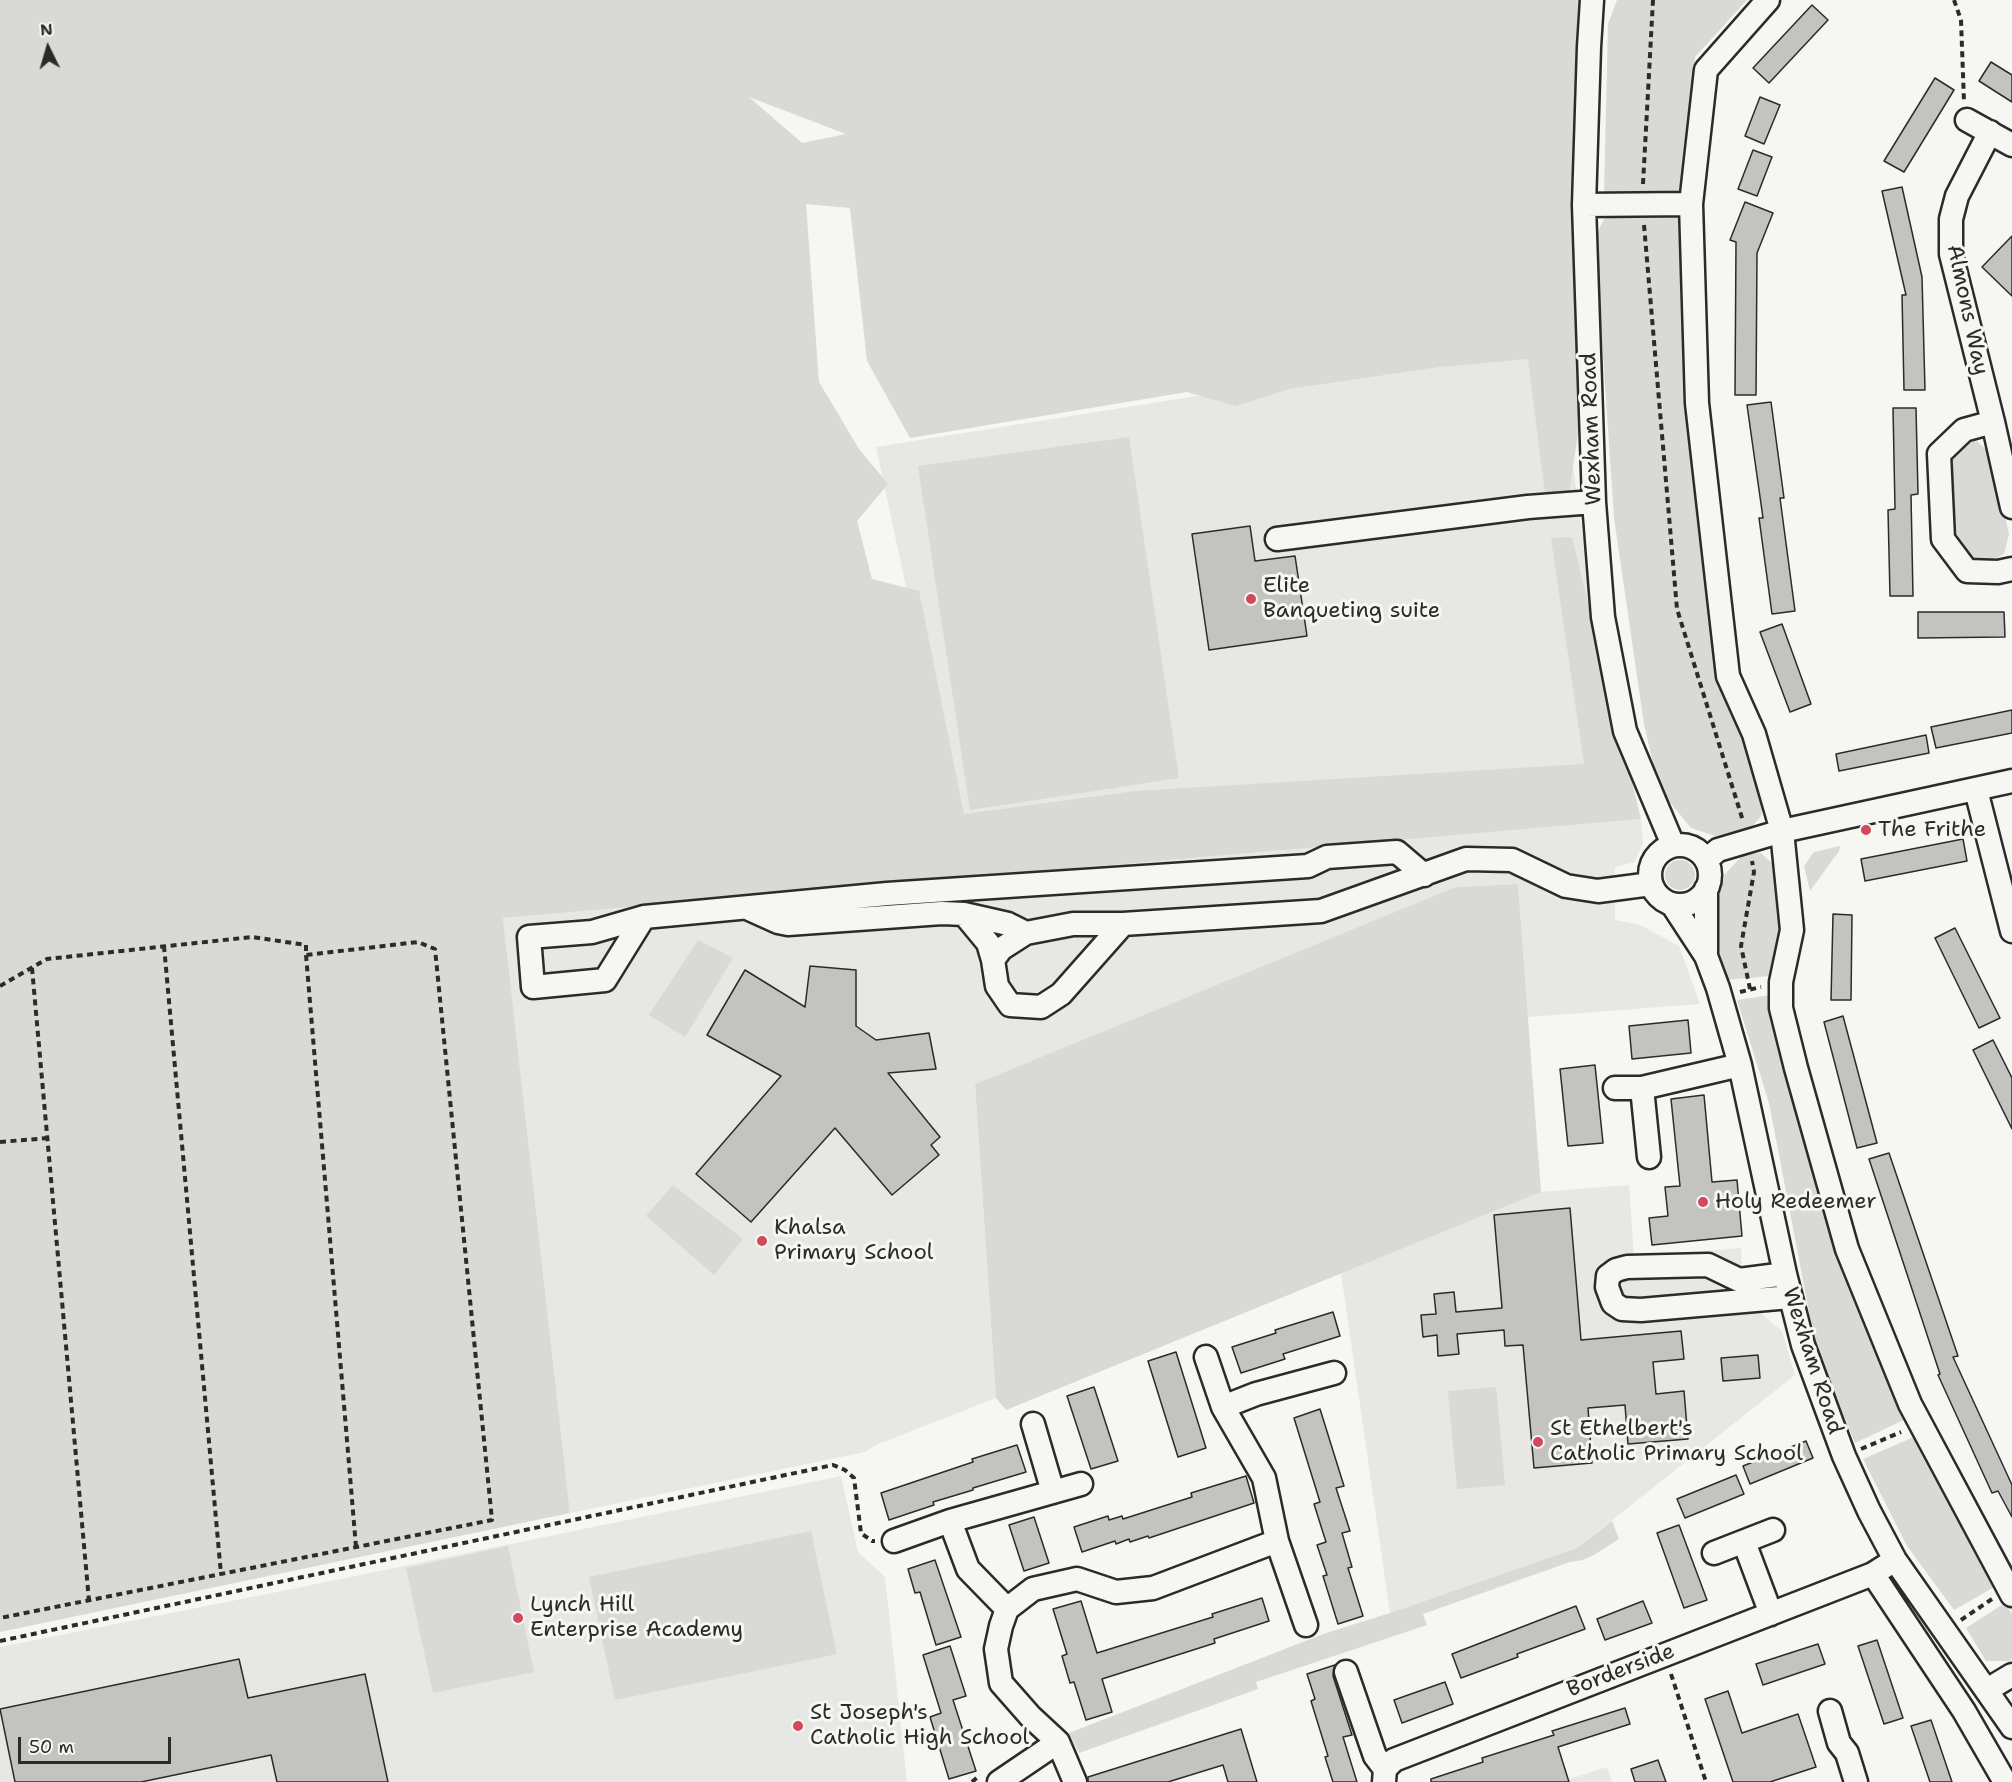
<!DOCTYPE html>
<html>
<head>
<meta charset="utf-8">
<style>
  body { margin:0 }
  #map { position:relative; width:2012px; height:1782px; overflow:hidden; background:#f6f6f2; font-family:"Shantell Sans",sans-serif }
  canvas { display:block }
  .north { position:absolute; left:18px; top:18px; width:60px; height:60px; -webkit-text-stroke:4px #f6f6f2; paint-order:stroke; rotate:355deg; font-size:16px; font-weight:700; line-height:24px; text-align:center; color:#2b2b2b }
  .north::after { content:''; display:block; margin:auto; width:21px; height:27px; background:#2b2b2b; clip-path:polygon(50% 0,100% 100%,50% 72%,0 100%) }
  .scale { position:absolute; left:18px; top:1737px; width:153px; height:27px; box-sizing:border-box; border:3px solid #2b2b2b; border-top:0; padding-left:8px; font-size:18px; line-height:21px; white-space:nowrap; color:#2b2b2b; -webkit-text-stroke:4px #f6f6f2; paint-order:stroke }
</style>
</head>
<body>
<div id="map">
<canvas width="2012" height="1782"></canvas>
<div class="north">N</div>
<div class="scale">50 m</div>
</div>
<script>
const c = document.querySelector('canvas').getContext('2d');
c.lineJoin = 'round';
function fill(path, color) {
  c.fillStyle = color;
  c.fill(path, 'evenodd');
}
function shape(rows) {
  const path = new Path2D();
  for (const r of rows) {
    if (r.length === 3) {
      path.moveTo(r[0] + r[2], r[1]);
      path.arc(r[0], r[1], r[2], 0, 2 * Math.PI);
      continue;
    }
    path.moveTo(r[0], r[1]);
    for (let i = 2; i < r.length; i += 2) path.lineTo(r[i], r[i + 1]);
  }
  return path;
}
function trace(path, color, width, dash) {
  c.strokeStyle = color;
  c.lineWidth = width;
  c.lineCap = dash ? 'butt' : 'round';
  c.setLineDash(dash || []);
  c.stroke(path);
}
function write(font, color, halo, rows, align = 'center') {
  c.font = font + ' "Shantell Sans",sans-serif';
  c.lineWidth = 6;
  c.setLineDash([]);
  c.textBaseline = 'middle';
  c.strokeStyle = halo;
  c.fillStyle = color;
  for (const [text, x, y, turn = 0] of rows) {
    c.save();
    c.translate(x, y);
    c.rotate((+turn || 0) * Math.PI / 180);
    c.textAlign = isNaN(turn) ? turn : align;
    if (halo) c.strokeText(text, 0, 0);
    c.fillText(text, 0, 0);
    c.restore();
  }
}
const built = shape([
  [1555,339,1620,799,959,834,876,447],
  [1641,819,1643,843,1634,862,1615,867,1615,920,1640,925,1679,946,1700,1004,1528,1017,1518,884,1457,887,975,1084,996,1398,878,1444,865,1452,570,1513,503,918],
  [1629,1185,1634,1257,1741,1248,1743,1279,1752,1306,1782,1331,1795,1375,1577,1548,1390,1613,1341,1273,1541,1192],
  [841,1476,858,1552,885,1577,907,1782,0,1782,0,1647,292,1589],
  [1607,1767,1612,1782,1560,1782]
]);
const green = shape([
  [0,0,1588,0,1577,291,1578,434,1569,493,1545,494,1528,359,1439,367,1289,389,1236,406,1187,392,910,438,867,361,850,208,806,204,819,382,859,449,888,484,857,521,872,579,919,591,964,814,1136,791,1584,764,1551,538,1572,537,1641,819,503,918,570,1513,0,1632],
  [749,97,846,134,802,143],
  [1617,0,1747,0,1695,57,1679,192,1604,195,1608,24],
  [1621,211,1669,212,1682,221,1718,678,1746,745,1763,798,1761,816,1752,827,1715,836,1691,828,1659,789,1644,724,1614,518,1595,238,1604,219],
  [1129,437,1179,778,970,810,918,466],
  [1977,441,1989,452,2009,534,2004,554,1989,562,1971,558,1956,538,1952,456,1961,444],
  [1840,846,1839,851,1810,891,1804,866,1814,852],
  [1761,853,1775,866,1781,932,1771,976,1725,980,1716,947,1716,909,1725,874,1743,855],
  [1680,875,15],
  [1518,884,1541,1192,1006,1410,996,1398,975,1084,1456,887],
  [698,940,733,958,685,1037,649,1015],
  [1771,995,1822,1196,1868,1331,1908,1418,1855,1443,1815,1343,1769,1103,1737,1000],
  [673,1185,743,1239,714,1275,646,1216],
  [1496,1387,1505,1485,1457,1489,1448,1391],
  [1916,1436,1996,1586,1954,1610,1907,1546,1863,1459],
  [1612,1521,1619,1539,1594,1555,1583,1560,1570,1562,1423,1614,1427,1625,1256,1682,1258,1689,1079,1753,1069,1733,1326,1633,1390,1613,1577,1548],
  [811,1531,837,1654,615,1700,589,1577],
  [508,1546,534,1672,433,1693,406,1568],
  [2005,1603,2012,1614,2012,1658,2010,1661,1986,1661,1966,1628]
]);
const building = shape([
  [1812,5,1828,20,1769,83,1753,68,1812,5],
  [1991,62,2012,75,2012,102,1979,81,1991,62],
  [1935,78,1954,90,1904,172,1884,161,1935,78],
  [1760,97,1780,105,1764,144,1745,136,1760,97],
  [1753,150,1772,157,1757,196,1738,189,1753,150],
  [1902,187,1922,277,1925,390,1904,390,1902,295,1906,295,1882,191,1902,187],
  [1745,202,1773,213,1757,253,1756,395,1735,395,1736,242,1730,240,1745,202],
  [2012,236,2012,296,1982,267,2012,236],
  [1771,402,1784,498,1780,498,1795,611,1772,614,1759,518,1763,518,1747,405,1771,402],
  [1893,408,1916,408,1918,494,1911,495,1913,596,1890,596,1888,510,1895,509,1893,408],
  [1250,526,1255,561,1295,556,1307,636,1209,650,1192,534,1250,526],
  [1918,612,2004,612,2005,637,1918,638,1918,612],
  [1782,624,1811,704,1790,712,1760,632,1782,624],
  [2012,710,2012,733,1936,748,1931,727,2012,710],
  [1926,735,1929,753,1839,771,1836,754,1926,735],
  [1963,839,1967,861,1865,881,1861,859,1963,839],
  [1833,914,1852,915,1851,1000,1831,1000,1833,914],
  [1955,928,2000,1018,1979,1028,1935,938,1955,928],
  [810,966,856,970,856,1026,876,1040,929,1033,936,1069,888,1073,940,1137,931,1145,939,1155,892,1195,835,1128,751,1222,696,1174,781,1076,707,1035,745,970,805,1007,810,966],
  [1843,1016,1877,1143,1857,1148,1824,1022,1843,1016],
  [1688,1020,1691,1053,1632,1059,1629,1026,1688,1020],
  [1993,1040,2012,1078,2012,1129,1973,1050,1993,1040],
  [1595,1065,1603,1143,1568,1146,1560,1069,1595,1065],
  [1704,1095,1712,1182,1737,1180,1742,1236,1652,1245,1649,1218,1668,1216,1665,1187,1680,1186,1671,1099,1704,1095],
  [1889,1153,1958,1356,1953,1357,2012,1485,2012,1517,1998,1491,1992,1493,1938,1375,1940,1374,1869,1159,1889,1153],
  [1570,1208,1581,1340,1681,1331,1684,1359,1653,1362,1656,1394,1684,1391,1688,1439,1628,1444,1625,1405,1588,1408,1592,1463,1534,1468,1523,1345,1505,1346,1504,1330,1457,1334,1459,1354,1438,1356,1437,1335,1423,1337,1421,1315,1436,1314,1434,1294,1454,1292,1456,1312,1502,1308,1494,1215,1570,1208],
  [1333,1312,1340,1336,1283,1354,1285,1359,1241,1373,1232,1347,1276,1333,1275,1330,1333,1312],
  [1176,1352,1206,1448,1178,1457,1148,1361,1176,1352],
  [1758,1355,1760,1378,1723,1381,1721,1358,1758,1355],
  [1094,1387,1118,1461,1091,1469,1067,1396,1094,1387],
  [1320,1409,1344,1486,1336,1488,1350,1531,1342,1533,1352,1567,1348,1568,1363,1616,1338,1624,1323,1576,1327,1575,1317,1545,1326,1542,1314,1504,1320,1502,1294,1418,1320,1409],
  [1806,1441,1813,1458,1750,1484,1743,1466,1806,1441],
  [1017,1445,1026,1472,973,1488,973,1490,933,1502,934,1505,889,1520,881,1493,973,1462,972,1459,1017,1445],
  [1736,1475,1744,1494,1685,1518,1677,1499,1736,1475],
  [1246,1476,1254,1503,1149,1538,1148,1536,1130,1542,1129,1539,1116,1544,1115,1541,1082,1552,1074,1527,1108,1516,1109,1520,1122,1516,1123,1519,1192,1497,1191,1493,1246,1476],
  [1034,1517,1049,1563,1024,1571,1009,1525,1034,1517],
  [1679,1525,1707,1600,1684,1608,1657,1533,1679,1525],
  [935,1560,961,1637,936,1645,920,1592,915,1593,908,1569,935,1560],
  [1262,1598,1269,1621,1214,1639,1215,1643,1102,1679,1112,1712,1086,1720,1074,1682,1070,1683,1062,1656,1067,1654,1053,1609,1081,1601,1097,1653,1213,1617,1212,1614,1262,1598],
  [1643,1601,1652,1623,1605,1640,1597,1619,1643,1601],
  [1576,1606,1585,1629,1517,1654,1518,1657,1461,1678,1452,1654,1576,1606],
  [1877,1640,1903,1718,1884,1724,1858,1646,1877,1640],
  [1818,1644,1825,1664,1763,1685,1756,1664,1818,1644],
  [950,1646,966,1696,953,1700,976,1771,949,1779,930,1717,941,1713,923,1655,950,1646],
  [239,1659,248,1698,365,1674,388,1782,277,1782,271,1755,141,1782,15,1782,0,1709,239,1659],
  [1335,1665,1333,1676,1352,1735,1343,1737,1357,1782,1333,1782,1325,1757,1328,1756,1311,1701,1315,1699,1307,1674,1335,1665],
  [1445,1682,1453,1704,1402,1723,1394,1700,1445,1682],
  [1728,1691,1742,1733,1798,1714,1816,1767,1770,1782,1733,1782,1705,1699,1728,1691],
  [1625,1708,1630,1724,1558,1747,1569,1782,1431,1782,1431,1779,1483,1762,1482,1758,1554,1735,1552,1731,1625,1708],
  [1931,1720,1952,1782,1930,1782,1911,1726,1931,1720],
  [1241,1729,1257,1782,1228,1782,1223,1765,1168,1782,1088,1782,1088,1777,1241,1729],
  [1658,1760,1666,1782,1635,1782,1631,1769,1658,1760]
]);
const path = shape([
  [1954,0,1961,20,1964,102],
  [1643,184,1653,0],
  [1644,225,1677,609,1743,821],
  [164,946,221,1574],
  [306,955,356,1547],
  [32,968,89,1601],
  [0,986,47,959,252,937,306,945,306,955,418,942,435,949,492,1520,0,1618],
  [1750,989,1741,946,1754,872,1752,861],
  [1740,992,1761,987],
  [0,1142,48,1138],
  [1861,1449,1901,1432],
  [1961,1620,1992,1599],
  [0,1641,833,1465,845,1470,854,1478,861,1533,872,1541,875,1541],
  [1671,1674,1706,1782],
  [972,1782,980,1775]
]);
const minor = shape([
  [1592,0,1589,47,1584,205,1594,502,1603,617,1625,731,1673,845],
  [1768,0,1706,70,1691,204,1697,403,1728,676,1754,734,1782,831,1792,930,1781,982,1781,1008,1796,1068,1847,1249,1910,1404,2012,1595],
  [1967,120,2012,145],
  [1990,132,1957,196,1951,219,1951,254,1993,422,2012,507],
  [1584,205,1691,204],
  [1993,422,1964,430,1939,454,1943,539,1967,571,1998,572,2012,569],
  [1277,539,1528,507,1594,502],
  [1976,790,2012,931],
  [1680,875,30],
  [1706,860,1718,850,1782,831,2012,781],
  [1672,904,1706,956,1718,988,1740,1065,1785,1274,1803,1345,1844,1456,1869,1511,1895,1560,2012,1727],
  [747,908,778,922,788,924,942,913,964,914,1008,924,1026,933],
  [964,914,988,943,993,960],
  [644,917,605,980,533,987,529,937,592,932,644,917,887,894,1308,866,1327,857,1397,852,1424,875],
  [1123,924,1061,994,1041,1007,1010,1005,997,986,993,960,1001,949,1026,933,1073,924,1123,924,1321,911,1466,859,1512,860,1566,886,1598,891,1651,884],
  [1706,956,1706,889],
  [1615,1088,1642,1088],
  [1649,1157,1642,1088,1740,1065],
  [1785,1274,1739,1280,1708,1265,1627,1267,1616,1270,1608,1276,1607,1287,1613,1303,1622,1309,1641,1310,1790,1297],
  [1206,1357,1223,1407,1264,1478,1277,1541,1306,1625],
  [1223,1407,1256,1394,1334,1373],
  [1033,1424,1053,1492],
  [950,1521,968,1569,1007,1609],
  [894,1541,950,1521,1081,1484],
  [1744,1542,1771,1614],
  [1714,1553,1773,1530],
  [1873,1574,1964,1711,2005,1782],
  [1346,1672,1375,1756,1385,1769],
  [1987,1690,2012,1675],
  [1830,1711,1839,1743,1847,1753,1856,1782],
  [999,1782,1058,1742],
  [1075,1782,1058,1742,1030,1716,1001,1683,996,1649,1001,1626,1007,1609,1033,1589,1077,1579,1116,1592,1153,1588,1277,1541],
  [1384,1782,1385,1769,1394,1760,1873,1574,1895,1560]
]);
const markers = [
  [1251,599,6,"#d1495b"],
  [1866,830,6,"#d1495b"],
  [1703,1202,6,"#d1495b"],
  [762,1241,6,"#d1495b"],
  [1538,1442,6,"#d1495b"],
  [518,1618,6,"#d1495b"],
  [798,1726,6,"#d1495b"]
];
const streetNames = [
  ["Almons Way",1967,310,78],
  ["Wexham Road",1592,429,-92],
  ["Wexham Road",1812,1361,72],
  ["Borderside",1621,1671,-21]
];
const poiNames = [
  ["Elite",1263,586],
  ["Banqueting suite",1263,611],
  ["The Frithe",1878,830],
  ["Holy Redeemer",1715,1202],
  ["Khalsa",774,1228],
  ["Primary School",774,1253],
  ["St Ethelbert's",1550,1429],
  ["Catholic Primary School",1550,1454],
  ["Lynch Hill",530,1605],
  ["Enterprise Academy",530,1630],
  ["St Joseph's",810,1713],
  ["Catholic High School",810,1738]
];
fill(built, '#e7e7e3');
fill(green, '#d9d9d5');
fill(building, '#c3c3c0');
trace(building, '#2b2b2b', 1.5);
trace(minor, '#2b2b2b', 27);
trace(path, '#2b2b2b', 4, [6, 4.5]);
trace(minor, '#f6f6f2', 22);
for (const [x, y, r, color] of markers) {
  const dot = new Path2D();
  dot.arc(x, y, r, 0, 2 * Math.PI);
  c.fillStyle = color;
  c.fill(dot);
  trace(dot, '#f6f6f2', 2);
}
write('22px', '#2b2b2b', '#f6f6f2', streetNames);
write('22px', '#2b2b2b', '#f6f6f2', poiNames, 'left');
</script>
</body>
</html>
